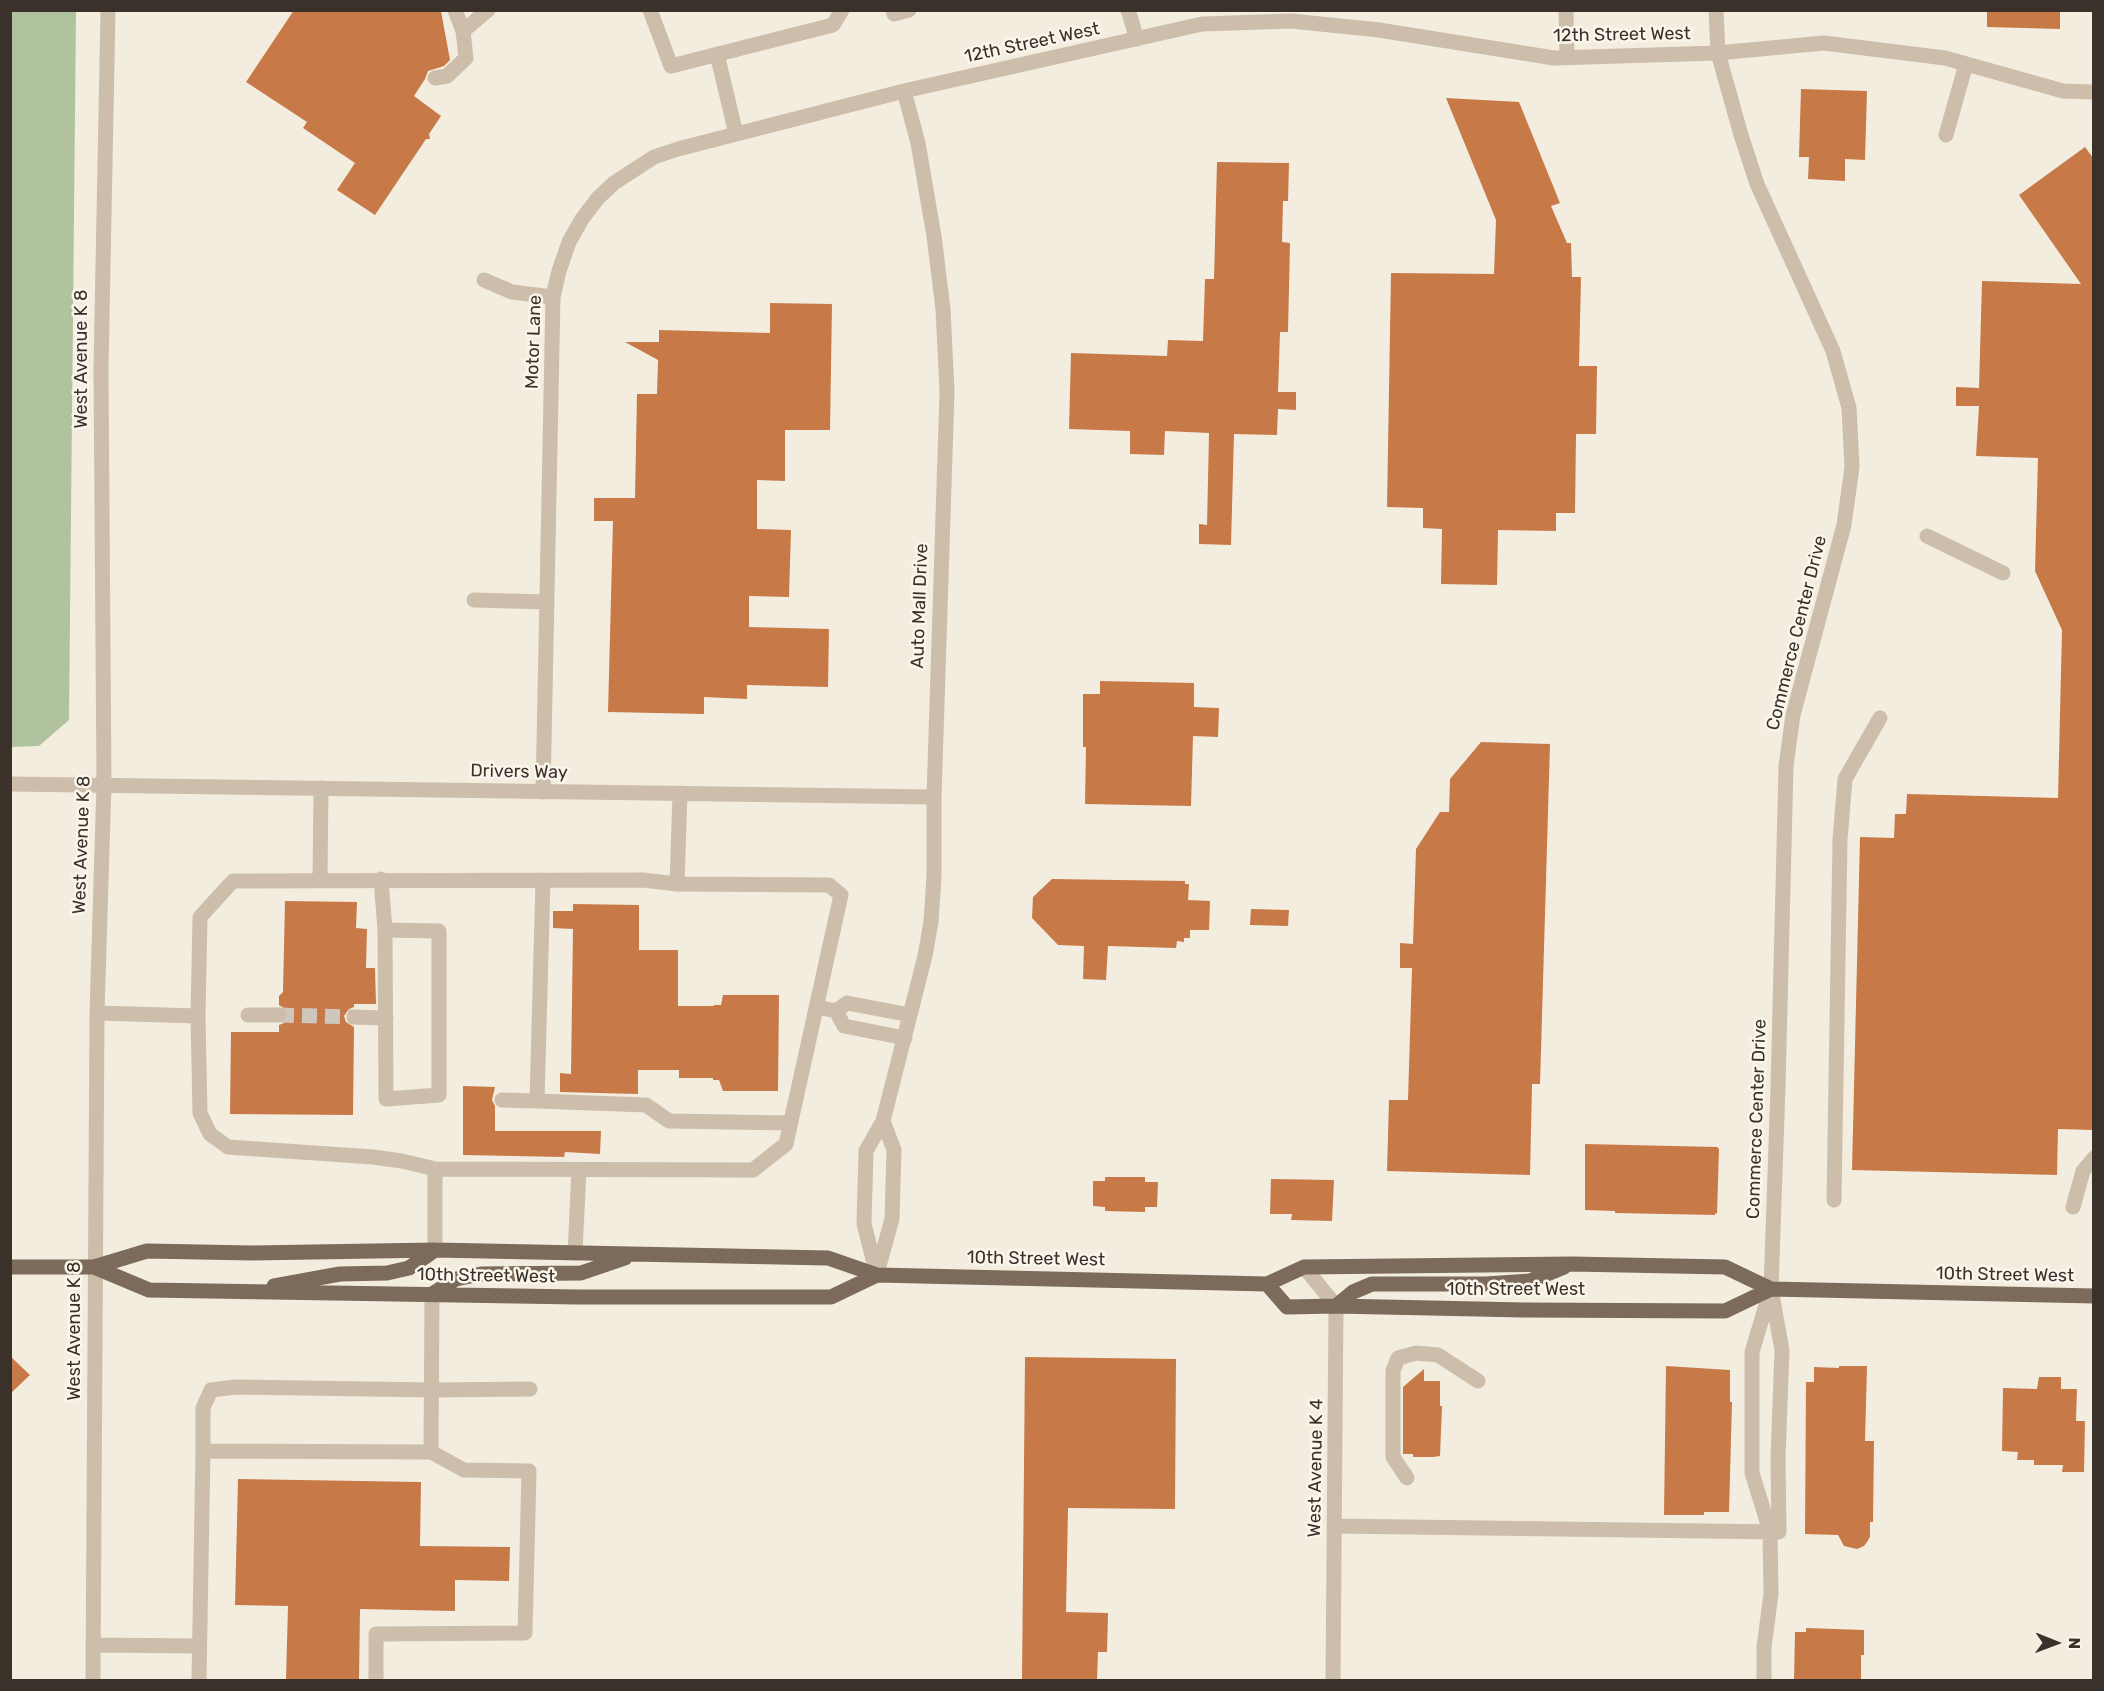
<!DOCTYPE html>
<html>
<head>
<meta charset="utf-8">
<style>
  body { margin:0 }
  #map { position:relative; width:2104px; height:1691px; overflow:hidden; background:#f3eddf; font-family:Rubik,sans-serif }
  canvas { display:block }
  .frame { position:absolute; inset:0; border:12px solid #39312a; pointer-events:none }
  .north { position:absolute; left:2026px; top:1613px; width:60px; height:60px; -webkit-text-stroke:4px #fbf6ec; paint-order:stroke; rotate:91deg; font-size:16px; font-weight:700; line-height:24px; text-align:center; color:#39312a }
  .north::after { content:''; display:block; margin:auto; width:21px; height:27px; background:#39312a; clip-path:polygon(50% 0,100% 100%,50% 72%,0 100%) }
</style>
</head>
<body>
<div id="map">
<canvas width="2104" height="1691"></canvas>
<div class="frame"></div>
<div class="north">N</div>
</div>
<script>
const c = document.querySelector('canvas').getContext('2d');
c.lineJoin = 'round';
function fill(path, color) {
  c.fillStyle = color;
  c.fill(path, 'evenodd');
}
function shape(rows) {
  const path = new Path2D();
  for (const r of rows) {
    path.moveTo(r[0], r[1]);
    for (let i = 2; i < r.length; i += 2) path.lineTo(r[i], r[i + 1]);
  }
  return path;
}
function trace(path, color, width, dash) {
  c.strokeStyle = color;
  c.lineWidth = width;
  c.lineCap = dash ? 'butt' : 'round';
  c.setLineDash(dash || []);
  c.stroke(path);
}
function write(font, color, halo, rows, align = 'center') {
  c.font = font + ' Rubik,sans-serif';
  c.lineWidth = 5;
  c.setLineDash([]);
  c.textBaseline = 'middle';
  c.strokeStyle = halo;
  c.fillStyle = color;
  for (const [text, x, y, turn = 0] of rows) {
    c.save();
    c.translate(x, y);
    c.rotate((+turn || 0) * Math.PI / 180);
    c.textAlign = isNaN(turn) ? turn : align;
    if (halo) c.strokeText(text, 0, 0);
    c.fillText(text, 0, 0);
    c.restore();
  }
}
const green = shape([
  [11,10,76,11,69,720,39,746,11,747]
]);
const building = shape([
  [294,10,441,11,450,60,444,66,428,71,425,79,414,96,441,116,429,134,430,139,426,139,375,215,337,190,355,163,303,128,307,122,246,82],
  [1987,10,2060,10,2060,29,1987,27],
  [1801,89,1867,91,1865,160,1845,159,1845,181,1808,179,1809,157,1799,157],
  [1446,98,1519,102,1560,203,1551,206,1567,243,1571,243,1572,277,1581,277,1579,366,1597,366,1596,434,1576,434,1575,513,1556,513,1556,531,1498,530,1497,585,1441,584,1442,529,1423,528,1423,508,1387,507,1391,273,1494,274,1496,220],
  [2085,147,2094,159,2094,1130,2058,1129,2057,1175,1852,1170,1860,837,1894,838,1895,814,1906,814,1907,794,2058,798,2062,630,2035,571,2038,458,1976,456,1979,406,1956,406,1956,387,1979,388,1982,281,2081,284,2019,195],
  [1217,162,1289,163,1288,201,1283,201,1282,242,1290,243,1288,332,1280,332,1278,392,1296,392,1296,410,1278,409,1277,435,1234,434,1231,545,1199,544,1199,524,1207,525,1209,433,1165,431,1164,455,1130,454,1130,431,1069,429,1071,353,1167,356,1168,340,1203,341,1205,279,1214,279],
  [770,303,832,304,830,430,785,430,785,481,757,480,757,529,791,530,789,597,749,596,749,627,829,629,828,687,747,685,747,699,704,697,704,714,608,712,613,521,594,521,594,498,635,498,637,394,657,394,658,360,625,342,659,342,659,330,770,333],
  [1100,681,1194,683,1194,707,1219,708,1218,737,1193,736,1191,806,1085,804,1086,747,1083,747,1083,694,1100,694],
  [1481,742,1550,744,1540,1084,1532,1084,1530,1175,1387,1171,1389,1100,1408,1100,1412,968,1400,968,1400,943,1413,944,1416,849,1440,812,1449,812,1450,779],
  [1052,879,1185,881,1185,884,1189,884,1188,900,1210,901,1209,930,1190,930,1190,938,1184,938,1184,942,1177,941,1176,948,1108,946,1106,980,1083,979,1084,946,1058,945,1032,918,1033,897],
  [285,901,357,902,356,928,367,929,366,968,375,968,376,1004,354,1004,354,1007,349,1009,344,1016,346,1022,354,1027,353,1115,230,1114,231,1032,279,1032,279,1025,284,1023,289,1016,287,1010,279,1005,279,996,283,992],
  [573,904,639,905,639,950,678,950,678,1006,714,1006,714,1005,721,1005,723,995,779,995,778,1091,723,1091,719,1080,713,1080,713,1078,679,1078,679,1070,638,1070,638,1094,560,1092,560,1073,571,1074,573,929,553,928,553,911,573,911],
  [1251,909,1289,910,1288,926,1250,925],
  [463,1086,495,1087,492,1100,495,1106,495,1131,601,1131,600,1154,565,1152,564,1157,463,1155],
  [1585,1144,1717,1147,1719,1149,1717,1214,1715,1213,1715,1215,1615,1213,1615,1211,1585,1210],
  [1105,1177,1145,1177,1145,1182,1158,1182,1157,1207,1145,1207,1145,1212,1105,1211,1105,1207,1093,1206,1093,1181,1105,1181],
  [1271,1179,1334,1180,1332,1221,1291,1220,1292,1214,1270,1214],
  [10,1356,30,1375,10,1394],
  [1025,1357,1176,1359,1175,1509,1068,1508,1066,1612,1108,1613,1107,1652,1098,1652,1097,1680,1022,1680],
  [1666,1366,1730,1370,1730,1402,1732,1402,1729,1512,1704,1512,1704,1515,1664,1515],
  [1839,1366,1867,1366,1865,1441,1874,1441,1873,1522,1870,1522,1870,1537,1867,1542,1864,1546,1857,1549,1844,1546,1838,1535,1805,1534,1806,1382,1814,1382,1814,1367,1839,1368],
  [1424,1369,1424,1381,1440,1381,1440,1406,1442,1406,1440,1456,1433,1457,1413,1457,1413,1454,1403,1454,1403,1387],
  [2039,1377,2061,1377,2061,1389,2077,1389,2076,1421,2085,1421,2084,1472,2062,1472,2063,1465,2034,1465,2034,1460,2017,1460,2018,1452,2002,1451,2003,1388,2037,1389],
  [238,1479,421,1482,420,1546,510,1547,509,1581,455,1580,455,1611,360,1609,359,1680,286,1680,288,1606,235,1605],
  [1806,1628,1864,1630,1864,1655,1861,1655,1861,1680,1794,1680,1795,1632,1806,1632]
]);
const minorTunnel = shape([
  [279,1015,354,1017]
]);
const minor = shape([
  [650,10,671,66,833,25,842,10],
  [893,10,894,14,909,10],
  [1128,10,1137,39],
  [1566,10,1567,57],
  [463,31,488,10],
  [717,54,736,134],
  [435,78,447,76,466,58,463,31,455,10],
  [1946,135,1966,64],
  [484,280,512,292,553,297],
  [1927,536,2003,573],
  [474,600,547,602],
  [10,784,934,797],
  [543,792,553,297,559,271,569,242,582,219,598,198,614,183,654,157,678,149,904,91,1202,24,1291,21,1379,30,1554,58,1718,53,1824,43,1945,58,2063,91,2094,92],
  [381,879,385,930,386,1099,439,1095,439,931,385,930],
  [543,880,537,1101,646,1105,669,1121,790,1123],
  [320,881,321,788],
  [677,884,643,880,233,881,200,917,198,1016,200,1113,210,1134,228,1147,373,1157,402,1161,435,1169,753,1170,786,1144,841,895,829,885,677,884,680,793],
  [817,1007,836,1011,847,1003,910,1015],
  [836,1011,844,1026,905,1038],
  [97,1013,198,1016],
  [248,1015,279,1015],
  [354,1017,386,1018],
  [502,1100,537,1101],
  [1834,1200,1840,840,1845,779,1880,718],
  [2073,1207,2083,1171,2094,1158],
  [435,1250,435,1169],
  [575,1253,579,1170],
  [1304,1267,1336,1306,1333,1680],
  [877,1273,892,1219,894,1150,883,1121],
  [877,1275,864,1224,866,1151,883,1121,925,956,931,922,934,876,934,797,947,392,943,309,934,236,918,143,904,91],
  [203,1451,203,1408,211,1390,236,1387,433,1390,530,1389],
  [1407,1478,1393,1457,1393,1371,1398,1358,1416,1353,1438,1355,1478,1381],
  [1335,1526,1779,1532,1778,1458,1782,1350,1771,1289,1778,1087,1786,766,1793,715,1844,525,1852,467,1849,408,1833,351,1757,184,1741,135,1718,53,1716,10],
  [93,1645,199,1646],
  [93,1680,97,1013,104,784,101,369,108,10],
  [199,1680,203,1451,431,1452,432,1294],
  [376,1680,376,1634,525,1633,529,1471,464,1470,431,1452],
  [1764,1680,1764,1647,1771,1594,1770,1531,1752,1473,1752,1352,1770,1292]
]);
const major = shape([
  [10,1267,94,1267,147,1251,252,1253,435,1250,828,1258,877,1275,1267,1284,1304,1267,1572,1264,1725,1267,1771,1289,2094,1296],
  [94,1267,149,1290,577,1297,831,1297,877,1275],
  [1267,1284,1287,1307,1336,1306,1524,1310,1725,1311,1771,1289],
  [274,1286,340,1274,387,1273,409,1268,435,1250],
  [432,1294,456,1279,481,1274,581,1273,625,1258],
  [1336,1306,1353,1292,1372,1284,1486,1284,1530,1281,1564,1267]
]);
const streetNames = [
  ["12th Street West",1622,35,-1],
  ["12th Street West",1032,43,-12],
  ["Motor Lane",534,342,-88],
  ["West Avenue K 8",82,359,-90],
  ["Auto Mall Drive",920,606,-88],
  ["Commerce Center Drive",1797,633,-76],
  ["Drivers Way",519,772,1],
  ["West Avenue K 8",82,845,-88],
  ["Commerce Center Drive",1757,1119,-88],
  ["10th Street West",1036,1259,1],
  ["10th Street West",2005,1275,1],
  ["10th Street West",486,1276,1],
  ["10th Street West",1516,1290],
  ["West Avenue K 8",75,1331,-90],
  ["West Avenue K 4",1316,1468,-89]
];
fill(green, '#b1c39e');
fill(building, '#c87948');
trace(minorTunnel, '#cec7bb', 15, [15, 8]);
trace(minor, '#ccbeaa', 15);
trace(major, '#7c6a5a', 15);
write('18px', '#39312a', '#fbf6ec', streetNames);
</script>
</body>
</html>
